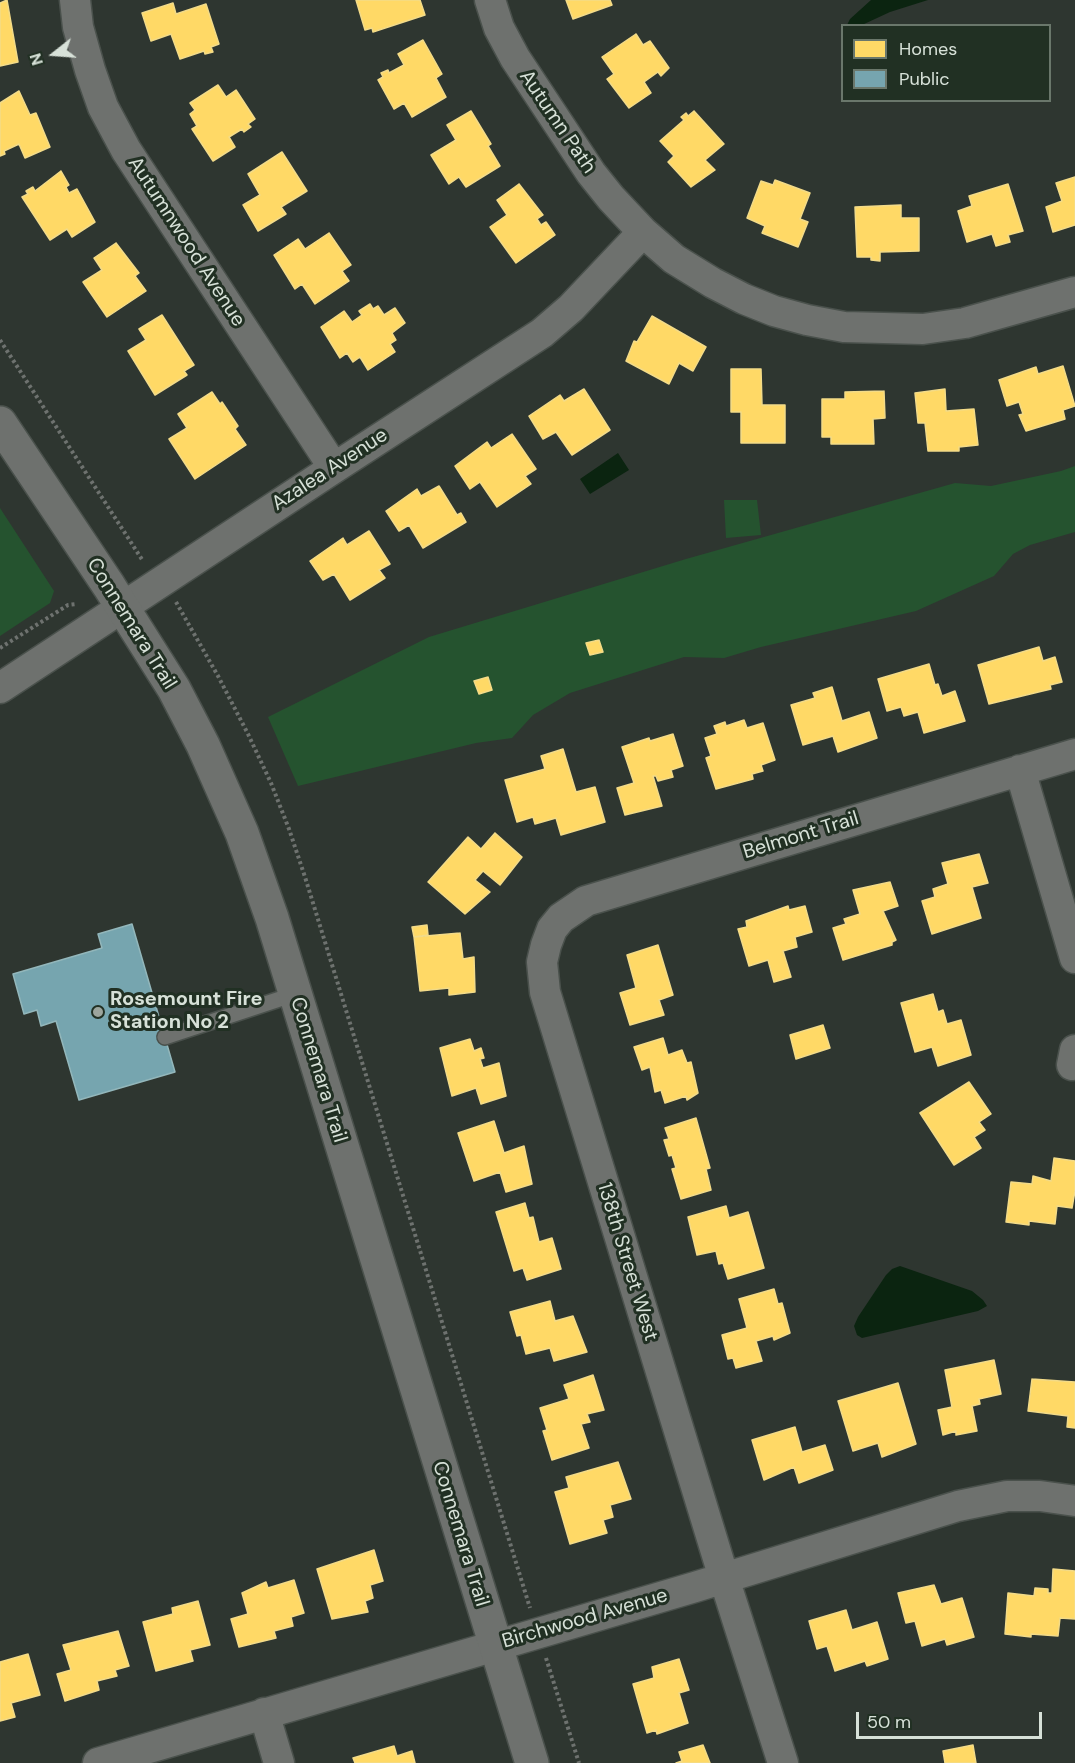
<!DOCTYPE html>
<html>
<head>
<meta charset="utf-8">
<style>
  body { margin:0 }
  #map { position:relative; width:1075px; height:1763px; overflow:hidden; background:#2e3630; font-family:"DM Sans",sans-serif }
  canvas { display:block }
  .legend { position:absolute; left:841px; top:24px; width:210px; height:78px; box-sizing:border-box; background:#213023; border:2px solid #6a776b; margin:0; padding:8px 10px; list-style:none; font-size:18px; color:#d7e1d8 }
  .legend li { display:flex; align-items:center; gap:12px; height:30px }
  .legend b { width:30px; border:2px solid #6a776b }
  .north { position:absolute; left:24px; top:24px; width:60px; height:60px; -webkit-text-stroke:4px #213023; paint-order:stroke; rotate:253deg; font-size:16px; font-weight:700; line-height:24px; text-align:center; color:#d7e1d8 }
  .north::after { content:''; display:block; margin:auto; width:21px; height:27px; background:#d7e1d8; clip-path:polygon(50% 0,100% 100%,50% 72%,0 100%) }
  .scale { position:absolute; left:856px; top:1712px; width:186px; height:27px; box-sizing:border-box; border:3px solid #d7e1d8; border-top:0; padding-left:8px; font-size:18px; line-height:21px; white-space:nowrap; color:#d7e1d8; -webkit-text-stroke:4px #213023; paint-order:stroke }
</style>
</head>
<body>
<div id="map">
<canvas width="1075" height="1763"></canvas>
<ul class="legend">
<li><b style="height:16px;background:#ffd966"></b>Homes</li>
<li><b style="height:16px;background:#76a5af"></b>Public</li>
</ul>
<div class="north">N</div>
<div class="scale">50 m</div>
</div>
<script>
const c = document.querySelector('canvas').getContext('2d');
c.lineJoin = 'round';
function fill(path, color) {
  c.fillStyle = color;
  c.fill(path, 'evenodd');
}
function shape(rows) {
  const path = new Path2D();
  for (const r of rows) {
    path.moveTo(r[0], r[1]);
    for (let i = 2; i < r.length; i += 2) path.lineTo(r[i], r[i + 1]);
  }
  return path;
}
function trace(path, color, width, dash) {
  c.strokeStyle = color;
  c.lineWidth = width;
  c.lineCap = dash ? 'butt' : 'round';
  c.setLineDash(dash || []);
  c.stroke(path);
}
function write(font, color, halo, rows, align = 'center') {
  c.font = font + ' "DM Sans",sans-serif';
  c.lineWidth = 6;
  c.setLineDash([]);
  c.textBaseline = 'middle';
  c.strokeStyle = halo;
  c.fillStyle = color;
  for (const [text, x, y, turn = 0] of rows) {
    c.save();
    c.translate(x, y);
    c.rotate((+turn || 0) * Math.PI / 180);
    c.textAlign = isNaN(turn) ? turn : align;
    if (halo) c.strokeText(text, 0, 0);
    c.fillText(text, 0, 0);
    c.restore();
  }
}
const green = shape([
  [1075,466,1075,532,1030,545,1013,554,994,576,916,611,761,647,724,658,684,657,570,693,533,715,512,738,476,743,298,786,268,717,429,637,686,559,955,483,991,486,1061,471],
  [724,500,757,500,761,535,726,538],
  [0,508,54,591,50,603,0,636]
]);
const water = shape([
  [871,0,928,0,890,12,862,25,847,25,850,19],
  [618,453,629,470,590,494,580,479],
  [900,1266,972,1291,983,1300,987,1306,978,1311,862,1338,857,1335,854,1326,858,1317,886,1275,892,1269]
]);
const homes = shape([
  [7,0,18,62,0,66,0,3,7,0],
  [356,0,420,0,425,15,373,32,372,28,365,30,356,0],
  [566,0,610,0,612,5,573,19,566,0],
  [173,3,176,14,206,4,219,44,211,47,213,52,205,54,204,51,180,59,171,34,151,41,142,13,173,3],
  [636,34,643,45,650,41,669,68,661,76,658,72,644,82,651,93,629,108,607,79,614,74,602,57,636,34],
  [423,40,442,74,436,78,446,97,412,117,404,103,394,109,378,80,383,77,381,73,388,70,389,73,404,65,398,54,423,40],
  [218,85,226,97,236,90,255,119,248,124,251,127,244,132,242,129,229,137,235,147,213,161,192,129,197,126,190,114,195,110,190,103,218,85],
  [19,91,30,115,36,113,50,147,25,158,19,144,4,151,5,154,0,156,0,103,19,91],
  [471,111,491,144,488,146,500,166,466,187,459,177,449,184,431,155,456,140,447,125,471,111],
  [694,111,724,144,705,160,715,170,691,187,668,162,674,156,660,141,684,120,681,117,686,113,688,116,694,111],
  [282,152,307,191,281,207,286,214,258,231,243,205,260,195,248,174,282,152],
  [61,171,69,185,66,187,69,193,77,189,95,222,72,237,67,229,50,240,22,197,28,194,26,191,33,187,35,191,61,171],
  [1075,177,1075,225,1053,232,1046,207,1062,201,1056,183,1075,177],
  [775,180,810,193,800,219,808,222,798,247,762,233,765,226,747,218,761,181,773,185,775,180],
  [519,184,543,215,537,219,541,225,546,222,555,235,516,263,490,227,507,215,497,200,519,184],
  [1008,184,1023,231,1008,235,1010,242,996,246,992,234,967,242,958,211,972,206,969,196,1008,184],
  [901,205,901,218,919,218,919,251,880,252,880,261,871,260,871,257,857,257,855,207,901,205],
  [329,233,351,265,342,271,349,281,315,304,302,284,295,289,274,255,298,239,305,249,329,233],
  [116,243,139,273,135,276,146,291,107,317,83,282,102,270,94,258,116,243],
  [370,304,373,309,378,306,384,315,395,308,405,323,392,333,396,340,390,344,395,352,368,370,360,357,353,362,347,353,340,358,321,327,344,311,352,322,362,315,359,311,370,304],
  [162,315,194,365,184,371,187,375,155,395,128,351,146,340,139,329,162,315],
  [652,316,706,347,693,371,679,363,669,384,626,361,634,341,637,342,652,316],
  [1063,366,1075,406,1063,410,1065,419,1026,431,1019,415,1023,414,1019,402,1007,406,999,380,1036,367,1038,374,1063,366],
  [731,369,761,369,762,405,785,405,785,443,741,443,741,412,731,412,731,369],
  [584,389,610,430,572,455,556,432,543,439,529,416,560,395,564,401,584,389],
  [945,389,946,411,974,409,978,445,959,447,959,451,928,451,925,423,918,423,915,393,945,389],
  [884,391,885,418,873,419,874,444,831,444,831,437,822,437,822,399,845,399,845,392,884,391],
  [212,392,220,404,222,402,238,426,235,429,246,445,195,479,169,439,187,428,178,414,212,392],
  [512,434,536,469,525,476,531,484,497,507,480,482,470,489,455,466,487,442,491,448,512,434],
  [439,486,457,515,461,513,466,522,423,548,409,525,399,531,386,511,417,489,421,496,439,486],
  [369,531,390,564,379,570,385,578,350,600,334,574,323,580,310,561,343,538,347,545,369,531],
  [599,640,603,652,590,655,586,643,599,640],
  [1039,647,1043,661,1055,657,1062,682,1050,685,1051,689,989,704,978,665,1039,647],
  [929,664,935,685,938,684,942,696,955,691,965,721,924,733,918,712,904,716,901,707,887,711,878,679,929,664],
  [488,677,492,690,479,694,474,681,488,677],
  [832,687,842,721,869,712,877,738,838,752,833,736,803,745,791,705,815,698,813,693,832,687],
  [744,720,747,728,763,723,775,760,761,765,763,771,752,774,753,779,716,789,706,758,711,756,705,738,717,734,714,726,725,722,726,726,744,720],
  [673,734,683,766,671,770,673,777,658,781,656,776,653,776,662,806,625,815,617,788,634,783,622,747,649,738,650,741,673,734],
  [563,749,576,792,595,787,605,822,561,835,556,818,535,824,533,817,517,822,505,780,545,769,541,756,563,749],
  [495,833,522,857,500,885,483,871,475,880,490,892,465,914,428,882,468,837,481,849,495,833],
  [979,854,988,883,972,887,981,918,932,934,922,901,935,897,933,889,948,884,942,863,979,854],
  [890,882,898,906,883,911,896,940,892,942,892,945,843,960,833,928,846,924,844,919,860,914,853,890,890,882],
  [788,906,789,910,805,906,812,932,795,937,797,947,783,951,791,977,774,982,768,960,749,966,738,929,747,927,746,921,788,906],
  [427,925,428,935,414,937,412,927,427,925],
  [460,933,463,959,474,957,475,992,449,995,449,988,420,991,414,937,460,933],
  [658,945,673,995,659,1000,664,1015,630,1025,620,993,636,988,627,955,658,945],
  [933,994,938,1012,943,1010,947,1024,961,1020,971,1055,938,1066,932,1047,915,1052,901,1003,933,994],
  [823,1025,830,1048,796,1059,790,1035,823,1025],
  [663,1038,668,1055,682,1050,687,1063,691,1062,698,1093,687,1100,686,1096,665,1103,661,1090,655,1092,650,1067,642,1070,634,1047,663,1038],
  [470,1039,474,1051,481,1048,484,1058,480,1059,483,1068,499,1063,506,1096,481,1104,476,1088,452,1096,440,1048,470,1039],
  [969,1082,991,1114,979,1122,985,1130,974,1137,981,1148,954,1165,920,1113,969,1082],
  [696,1118,710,1168,706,1169,711,1190,681,1199,672,1169,676,1168,672,1155,669,1156,664,1140,669,1139,665,1128,696,1118],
  [494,1121,504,1153,524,1146,532,1184,506,1192,500,1172,474,1181,458,1133,494,1121],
  [1054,1158,1075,1161,1075,1191,1072,1208,1057,1206,1055,1224,1029,1221,1029,1225,1006,1222,1011,1182,1032,1184,1033,1176,1051,1181,1054,1158],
  [525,1203,529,1218,533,1217,539,1242,552,1238,561,1269,527,1280,523,1268,514,1271,496,1212,525,1203],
  [726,1206,729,1218,748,1212,764,1268,728,1279,723,1263,719,1264,716,1251,697,1255,688,1217,726,1206],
  [774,1289,778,1304,782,1303,790,1333,774,1340,773,1336,756,1341,762,1361,736,1368,733,1358,728,1359,722,1335,747,1328,739,1299,774,1289],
  [550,1301,555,1321,573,1316,587,1352,554,1361,550,1348,526,1354,521,1335,517,1336,510,1312,550,1301],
  [994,1360,1001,1394,979,1399,980,1404,972,1406,977,1431,956,1435,956,1431,943,1435,938,1410,952,1407,945,1370,994,1360],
  [593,1375,604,1410,587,1414,590,1422,581,1424,589,1448,552,1460,543,1431,547,1430,540,1408,569,1399,564,1385,593,1375],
  [1032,1379,1075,1382,1075,1428,1067,1427,1068,1416,1028,1411,1032,1379],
  [898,1383,916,1444,882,1457,878,1443,853,1451,838,1401,898,1383],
  [795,1427,802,1452,825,1445,833,1470,799,1483,794,1467,764,1480,752,1440,795,1427],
  [618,1462,631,1499,610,1505,613,1517,603,1520,607,1533,570,1544,555,1492,569,1488,566,1477,618,1462],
  [374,1550,383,1581,370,1585,373,1598,365,1601,368,1612,332,1619,317,1569,374,1550],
  [1053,1569,1075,1571,1075,1619,1060,1618,1058,1636,1031,1634,1031,1637,1005,1634,1008,1593,1034,1596,1035,1588,1048,1589,1048,1593,1052,1593,1053,1569],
  [294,1580,304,1613,291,1617,293,1626,274,1631,276,1638,239,1647,231,1619,248,1614,242,1593,266,1582,268,1588,294,1580],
  [934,1585,941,1604,962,1598,974,1637,947,1645,945,1639,922,1646,915,1621,906,1623,898,1593,934,1585],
  [198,1601,210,1645,190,1650,193,1661,156,1671,143,1622,173,1614,172,1608,198,1601],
  [846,1610,852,1630,877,1622,888,1659,867,1666,865,1661,835,1671,827,1646,817,1649,809,1621,846,1610],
  [118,1631,129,1666,115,1670,117,1676,97,1681,99,1690,65,1701,57,1674,71,1670,63,1645,118,1631],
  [28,1654,40,1695,11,1703,15,1717,0,1721,0,1662,28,1654],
  [679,1659,689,1690,679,1693,688,1723,657,1734,656,1730,647,1733,633,1684,654,1678,652,1667,679,1659],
  [703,1745,710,1763,676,1763,682,1761,679,1752,703,1745],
  [973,1745,976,1763,945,1763,943,1751,973,1745],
  [394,1746,397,1756,412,1751,415,1763,355,1763,353,1758,394,1746]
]);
const public = shape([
  [132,924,175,1072,79,1100,56,1021,41,1026,37,1010,24,1014,13,974,102,948,98,934,132,924]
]);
const path = shape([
  [0,340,143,561],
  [176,602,218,676,248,734,271,783,289,829,305,877,530,1608],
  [0,648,68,605,77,604],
  [546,1658,579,1763]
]);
const service = shape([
  [165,1037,295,994]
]);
const minor = shape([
  [75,0,78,27,90,70,103,107,126,150,334,468],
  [490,0,499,28,515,58,591,173,611,198,643,232,674,259,713,283,744,299,774,311,807,320,844,327,923,329,965,323,1075,292],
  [0,688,334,468,542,333,571,308,643,232],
  [1020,770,1075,958],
  [1072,1065,1075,1050],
  [264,1713,279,1763],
  [98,1763,695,1587,958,1506,1007,1496,1040,1496,1075,1501],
  [783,1763,724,1578,545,992,542,962,546,945,552,929,561,918,586,901,1075,754]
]);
const tertiary = shape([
  [0,423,109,586,174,689,203,745,242,833,272,918,532,1763]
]);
const markers = [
  [98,1012,6,"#9ca59d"]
];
const streetNames = [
  ["Autumn Path",557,122,56],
  ["Autumnwood Avenue",186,242,57],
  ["Azalea Avenue",330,470,-33],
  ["Connemara Trail",131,624,58],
  ["Belmont Trail",801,836,-17],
  ["Connemara Trail",318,1070,73],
  ["138th Street West",627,1262,73],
  ["Connemara Trail",460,1534,73],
  ["Birchwood Avenue",585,1619,-16]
];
const poiNames = [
  ["Rosemount Fire",110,1000],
  ["Station No 2",110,1023]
];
fill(green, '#25532f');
fill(water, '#0b2410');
fill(homes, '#ffd966');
trace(homes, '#f3db88', 1.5);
fill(public, '#76a5af');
trace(public, '#93b7bb', 1.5);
trace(service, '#4a514c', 18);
trace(minor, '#4a514c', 33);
trace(tertiary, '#4a514c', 36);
trace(path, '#6e726f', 4, [3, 3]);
trace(service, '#6e716e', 15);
trace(minor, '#6e716e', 30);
trace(tertiary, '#6e716e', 33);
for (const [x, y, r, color] of markers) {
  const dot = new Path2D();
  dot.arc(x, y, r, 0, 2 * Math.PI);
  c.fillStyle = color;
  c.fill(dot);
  trace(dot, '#213023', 2);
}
write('20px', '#d7e1d8', '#213023', streetNames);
write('bold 20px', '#d7e1d8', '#213023', poiNames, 'left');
</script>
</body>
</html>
